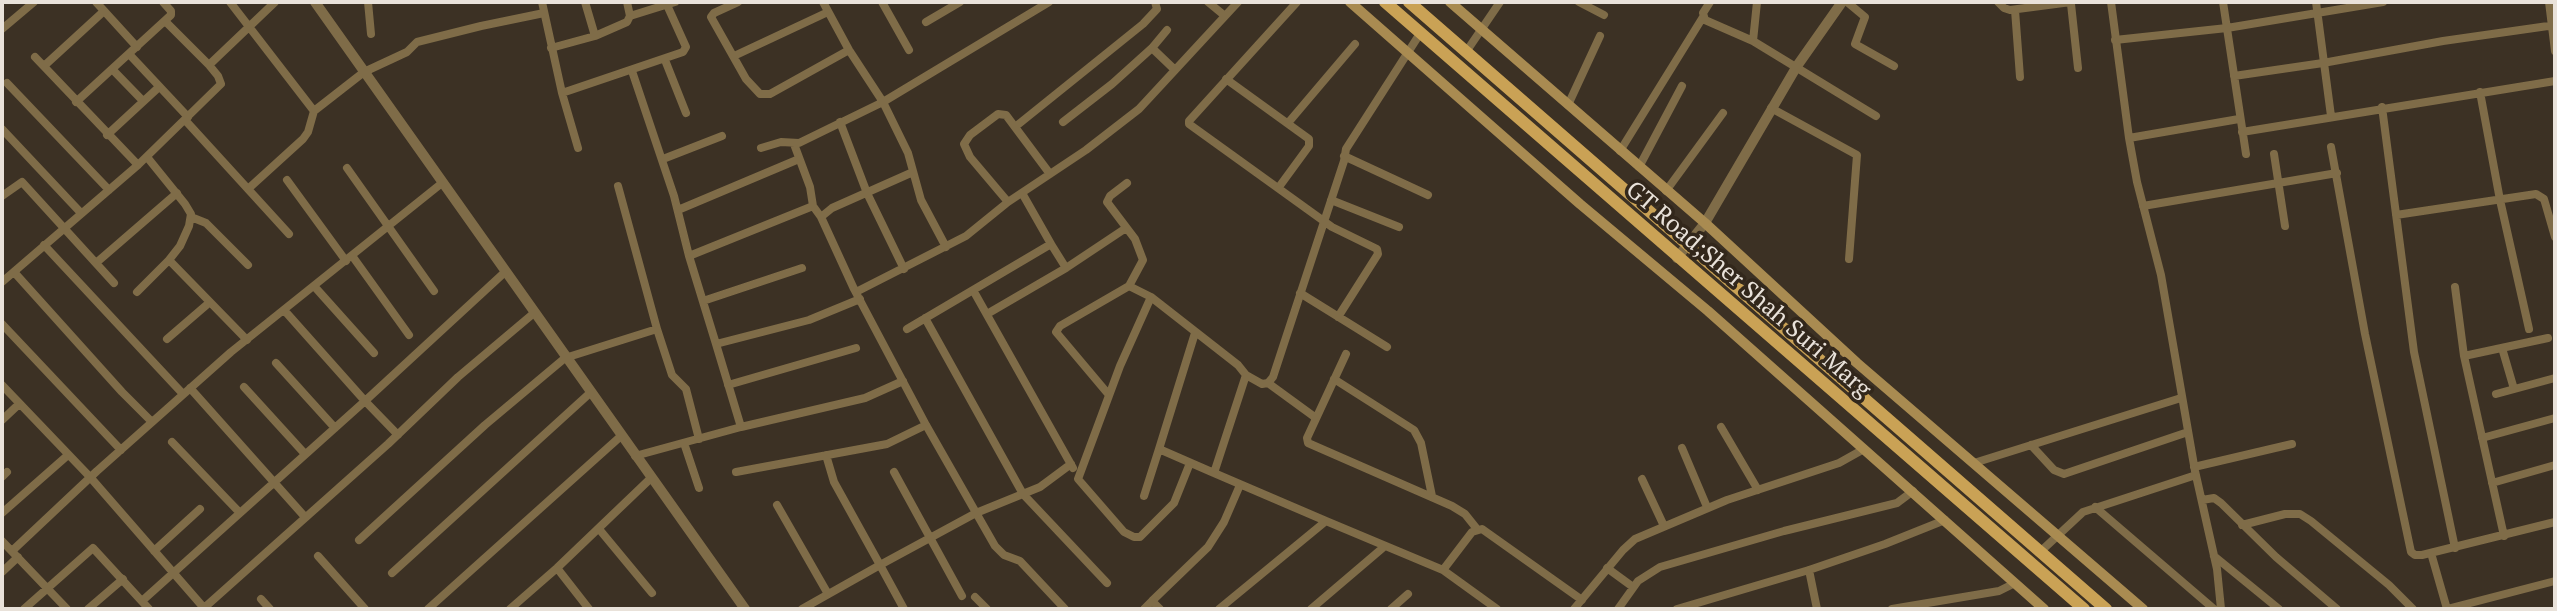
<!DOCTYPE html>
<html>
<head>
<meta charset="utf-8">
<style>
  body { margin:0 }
  #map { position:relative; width:2557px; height:611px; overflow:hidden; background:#3c3124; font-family:"PT Serif",serif }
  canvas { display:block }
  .frame { position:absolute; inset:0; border:4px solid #e9e2da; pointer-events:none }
</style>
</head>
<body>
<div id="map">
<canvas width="2557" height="611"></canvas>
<div class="frame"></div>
</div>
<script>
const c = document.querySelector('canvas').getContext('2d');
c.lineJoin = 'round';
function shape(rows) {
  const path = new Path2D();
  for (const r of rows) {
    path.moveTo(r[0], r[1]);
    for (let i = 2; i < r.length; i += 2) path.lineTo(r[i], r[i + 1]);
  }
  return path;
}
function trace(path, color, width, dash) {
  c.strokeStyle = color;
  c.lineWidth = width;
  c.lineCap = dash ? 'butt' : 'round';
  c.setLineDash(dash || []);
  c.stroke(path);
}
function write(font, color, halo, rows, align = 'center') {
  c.font = font + ' "PT Serif",serif';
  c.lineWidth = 7;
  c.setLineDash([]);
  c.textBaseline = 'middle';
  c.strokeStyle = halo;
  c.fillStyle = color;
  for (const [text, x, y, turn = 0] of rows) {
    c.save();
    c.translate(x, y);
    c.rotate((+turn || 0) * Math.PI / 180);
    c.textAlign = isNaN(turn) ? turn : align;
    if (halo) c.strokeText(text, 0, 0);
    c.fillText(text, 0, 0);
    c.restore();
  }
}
const minor = shape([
  [96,2,137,47],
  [230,2,314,111,364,72,407,52,417,42,481,26,544,13],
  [368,2,371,34],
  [542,2,562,93,683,52,686,47,667,5],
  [585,2,595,36],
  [738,2,714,13,711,17,746,79,760,94,770,94,849,50],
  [882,2,909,50],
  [1208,2,1225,16],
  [1297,2,1189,121,1189,124,1332,227,1377,249,1378,254,1338,317],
  [1579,2,1604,15],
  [1710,2,1703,13,1705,20,1753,41,1876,116],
  [1847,2,1865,17,1855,44,1894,66],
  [1998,2,2004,8,2010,10,2071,2],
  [2111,2,2129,138,2137,182,2161,275,2195,471,2217,569,2221,609],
  [2223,2,2246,154],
  [2316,2,2331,116],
  [2549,2,2555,51],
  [2071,4,2078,68],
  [2015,10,2020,77],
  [630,16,675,2],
  [926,22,960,2],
  [2,29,34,2],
  [2115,40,2227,28,2383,2],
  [1753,41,1757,2],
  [551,48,595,36,627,22,630,16,627,2],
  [1152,48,1175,70],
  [1466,52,1500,2],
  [129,54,188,117],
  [734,56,828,12],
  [35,57,138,165],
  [665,60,686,113],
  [209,65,275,2],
  [44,66,104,11],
  [112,69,143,101],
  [632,71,674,196,689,256,813,206],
  [2234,76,2323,63,2443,41,2555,25],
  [1226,79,1309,139,1309,146,1279,187],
  [7,83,109,190],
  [2480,92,2500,200,2529,329],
  [562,93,578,148],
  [76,102,171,15,171,11,163,2],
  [1568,105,1600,36],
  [2382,107,2414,352,2455,548],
  [1771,108,1857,155,1849,259],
  [185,120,289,234],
  [840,122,867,193,904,269],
  [1063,122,1112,84,1152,48,1167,30],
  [1288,123,1355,44],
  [1015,127,1143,24,1157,9,1155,2],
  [2,129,81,213],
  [2242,132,2555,81],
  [107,135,159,87],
  [2129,138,2239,119],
  [794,144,810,187,813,206,821,217,854,289,926,425,995,546,1004,555,1020,561,1065,609],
  [2331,147,2365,334,2411,552,2415,555,2422,555,2555,522],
  [761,148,781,142,799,143,883,102,849,50,823,2],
  [1620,151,1703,17],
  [2274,154,2285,226],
  [1344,156,1428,195],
  [147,157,185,204,191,214,189,226,180,246,169,260,247,340],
  [663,159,722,136],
  [1639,167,1682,86],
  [347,168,434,291],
  [287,180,346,261],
  [618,186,657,329,672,375,686,389,699,439],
  [248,189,303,139,308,132,314,111],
  [1666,191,1723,113],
  [2,196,22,182,114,283],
  [1331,200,1399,227],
  [1008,202,970,157,964,144,970,135,998,114,1006,115,1050,174],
  [2143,206,2337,173],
  [678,210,799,159],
  [2396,215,2536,194,2544,199,2555,237],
  [191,217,206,223,248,265],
  [821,217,832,208,913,172],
  [1051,244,1066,268],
  [44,245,183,394],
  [946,247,921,200,908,153,883,102,1049,2],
  [689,256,716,344,809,320,860,299],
  [353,257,409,335],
  [96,263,177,193],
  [14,272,122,392,152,422],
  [2,282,138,165,221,84,218,76,209,65,165,21],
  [314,286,374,353],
  [1129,286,1151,297,1238,365,1246,375,1214,473,1326,521,1219,609],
  [2455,287,2464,356,2504,536],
  [973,290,1073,468],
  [137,292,169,260],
  [856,292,966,236,1008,202,1086,150,1139,109,1238,2],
  [1300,293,1387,347],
  [1151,297,1120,366,1078,479,1124,532,1134,537,1140,537,1174,503,1190,463],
  [703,301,802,268],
  [987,314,1066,268,1126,228],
  [925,318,1023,494,1107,583],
  [2,324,121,450],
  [907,329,1051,244,1022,193],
  [167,339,210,302],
  [716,344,741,427,865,398,903,381],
  [2502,348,2514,389],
  [1346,354,1307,438,1308,443,1452,506,1465,514,1477,529],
  [2464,356,2548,338],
  [276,363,335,428],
  [1246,375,1262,384,1268,383,1273,377,1344,161,1346,149,1421,32],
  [1334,379,1414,430,1421,443,1432,496],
  [1268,383,1316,418],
  [2,385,90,477,204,608,388,444,458,377,534,313],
  [728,385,856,348],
  [244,387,305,454],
  [190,388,305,517],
  [2496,394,2555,378],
  [1109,395,1056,332,1060,326,1129,286,1143,260,1135,239,1107,202,1110,196,1127,183],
  [2,420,19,404],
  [1721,427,1758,490],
  [398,435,365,401,505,272],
  [2482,438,2555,418],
  [172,442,240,513,365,401,284,310],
  [684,443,699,488],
  [2031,445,2054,470,2064,474,2188,432],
  [1682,448,1707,507],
  [1159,449,1195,333],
  [826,455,834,482,880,565,976,513,1040,487,1071,464],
  [635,456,741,427],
  [1974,463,2181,398],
  [2194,467,2292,444],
  [736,472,887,444,926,425],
  [894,472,962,596],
  [2,477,7,472],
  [1642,479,1664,526],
  [2492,483,2555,465],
  [1144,496,1159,449,1214,473],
  [2202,500,2214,498,2221,503,2276,557,2337,609],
  [777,505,828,594],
  [2095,507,2214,609],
  [2,513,68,455],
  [1326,521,1443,570,1497,609],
  [2242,525,2285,514,2300,514,2311,521,2389,585,2413,609],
  [599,529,652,593],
  [359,540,485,425,565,358,657,329],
  [2,541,67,609],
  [12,551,97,471,231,352,442,183],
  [154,551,200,509],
  [2040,552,2083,512,2196,475],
  [2431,553,2447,609],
  [318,556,365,609],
  [2214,556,2279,609],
  [557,568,589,609],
  [1607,568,1633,587],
  [1443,570,1472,532,1482,529,1582,600],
  [1809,570,1817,609],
  [2,572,18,557],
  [392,573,590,393],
  [975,597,987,609],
  [261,599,270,609],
  [142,601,240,513],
  [1152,601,1208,547,1224,522,1240,485],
  [24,609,93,548,149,609],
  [88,609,123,579],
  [428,609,621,436],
  [510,609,557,568,650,479],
  [802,609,880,565,904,609],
  [1144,609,1152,601,1160,609],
  [1311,609,1385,546],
  [1391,609,1408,594],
  [1574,609,1623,550,1635,539,1727,500,1839,463,1864,449],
  [1618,609,1638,581,1660,567,1784,531,1897,503,1913,491],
  [1677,609,1809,570,1885,544,1945,520],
  [1892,609,1999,591,2015,583],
  [2447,609,2555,581]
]);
const tertiary = shape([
  [315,2,745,609],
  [1677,258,1705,223,1797,66,1842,2]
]);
const secondary = shape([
  [1350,2,1580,204,1708,311,2044,609],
  [1450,2,1705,223,1857,363,2143,609]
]);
const primary = shape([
  [1385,2,2084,609],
  [1409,2,2106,609]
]);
const streetNames = [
  ["GT Road;Sher Shah Suri Marg",1748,290,41]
];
trace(minor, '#7f6c48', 8);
trace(tertiary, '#7f6c48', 10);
trace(secondary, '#a98b51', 10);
trace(primary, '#caa255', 12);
write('24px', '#e9e2da', '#32271b', streetNames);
</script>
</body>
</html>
